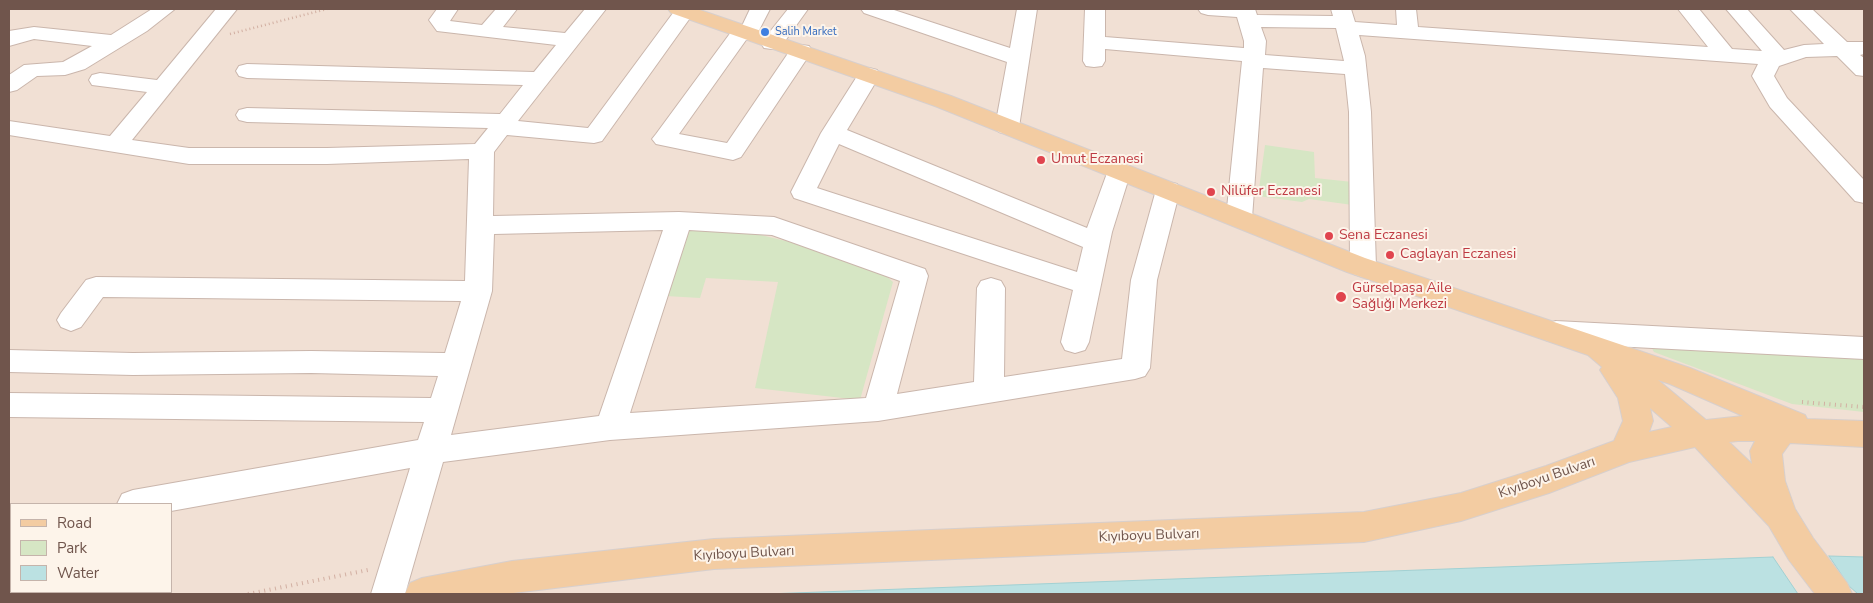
<!DOCTYPE html>
<html>
<head>
<meta charset="utf-8">
<style>
  body { margin:0 }
  #map { position:relative; width:1873px; height:603px; overflow:hidden; background:#faefe5; font-family:"Nunito Sans",sans-serif }
  canvas { display:block }
  .frame { position:absolute; inset:0; border:10px solid #70554c; pointer-events:none }
  .legend { position:absolute; left:10px; top:503px; width:162px; height:90px; box-sizing:border-box; background:#fdf4ea; border:1px solid #c5b4ab; margin:0; padding:6px 9px; list-style:none; font-size:15px; color:#70554c }
  .legend li { display:flex; align-items:center; gap:10px; height:25px }
  .legend b { width:25px; border:1px solid #c5b4ab }
</style>
</head>
<body>
<div id="map">
<canvas width="1873" height="603"></canvas>
<div class="frame"></div>
<ul class="legend">
<li><b style="height:6px;background:#f3cca2"></b>Road</li>
<li><b style="height:14px;background:#d6e6c4"></b>Park</li>
<li><b style="height:14px;background:#bbe1e2"></b>Water</li>
</ul>
</div>
<script>
const c = document.querySelector('canvas').getContext('2d');
c.lineJoin = 'round';
function fill(path, color) {
  c.fillStyle = color;
  c.fill(path, 'evenodd');
}
function shape(rows) {
  const path = new Path2D();
  for (const r of rows) {
    path.moveTo(r[0], r[1]);
    for (let i = 2; i < r.length; i += 2) path.lineTo(r[i], r[i + 1]);
  }
  return path;
}
function trace(path, color, width, dash) {
  c.strokeStyle = color;
  c.lineWidth = width;
  c.lineCap = dash ? 'butt' : 'round';
  c.setLineDash(dash || []);
  c.stroke(path);
}
function write(font, color, halo, rows, align = 'center') {
  c.font = font + ' "Nunito Sans",sans-serif';
  c.lineWidth = 4;
  c.setLineDash([]);
  c.textBaseline = 'middle';
  c.strokeStyle = halo;
  c.fillStyle = color;
  for (const [text, x, y, turn = 0] of rows) {
    c.save();
    c.translate(x, y);
    c.rotate((+turn || 0) * Math.PI / 180);
    c.textAlign = isNaN(turn) ? turn : align;
    if (halo) c.strokeText(text, 0, 0);
    c.fillText(text, 0, 0);
    c.restore();
  }
}
const residential = shape([
  [9,9,1864,9,1864,594,9,594],
  [11,504,171,504,171,592,11,592]
]);
const green = shape([
  [1265,145,1314,152,1315,178,1362,183,1367,207,1309,199,1302,202,1258,196],
  [690,229,744,231,790,242,886,276,893,282,860,400,755,388,778,282,706,278,700,298,666,296],
  [1649,343,1780,346,1864,354,1864,412,1792,404,1654,352]
]);
const water = shape([
  [1829,556,1864,557,1864,594,1858,594,1849,586,1829,556],
  [1773,557,1798,594,766,594,1773,557]
]);
const pathFar1 = shape([
  [230,34,327,9]
]);
const path = shape([
  [1802,402,1864,407],
  [248,594,368,570]
]);
const minor = shape([
  [152,9,175,9,147,31,85,69,65,75,37,76,17,90,9,92,9,75,24,65,63,62,92,46,34,39,9,46,9,31,34,27,111,35,152,9],
  [216,9,237,9,132,140,189,148,327,148,475,144,488,128,247,122,239,120,236,115,239,110,247,108,500,114,523,85,247,78,239,76,236,71,239,66,247,64,534,72,556,45,437,31,429,20,437,9,458,9,450,21,482,25,496,9,517,9,503,27,565,33,585,9,606,9,518,121,588,128,676,9,694,9,695,11,602,141,594,143,507,135,494,152,493,216,679,212,774,217,925,269,928,276,897,394,974,382,977,288,981,281,991,278,1001,281,1005,288,1004,377,1122,359,1131,280,1156,190,1159,184,1168,182,1177,184,1180,190,1157,280,1150,368,1145,376,1135,379,878,421,610,440,443,462,405,594,371,594,410,468,171,511,171,504,117,504,122,494,133,490,418,440,424,422,9,417,9,393,431,398,438,376,311,373,133,375,9,372,9,350,133,353,311,351,445,353,461,301,103,297,81,327,71,331,61,327,57,320,61,313,86,280,96,277,465,281,469,159,327,164,189,164,9,135,9,121,110,136,147,92,92,85,89,80,92,75,100,73,157,80,216,9],
  [663,230,599,416,451,435,492,291,494,234,663,230],
  [689,230,772,235,900,281,866,398,630,413,689,230],
  [750,9,770,9,755,38,746,40,679,134,727,143,793,46,801,45,809,46,812,51,741,157,733,160,656,144,652,139,656,134,734,28,742,26,750,9],
  [788,9,808,9,780,48,772,49,764,48,761,43,788,9],
  [861,9,891,9,1010,48,1017,9,1037,9,1019,127,1015,132,1007,134,999,132,995,127,1007,62,864,13,861,9],
  [1085,9,1105,9,1105,37,1244,48,1244,41,1237,17,1208,15,1201,13,1198,9,1255,9,1257,15,1333,16,1331,9,1351,9,1355,22,1397,25,1396,9,1416,9,1418,27,1708,47,1678,9,1699,9,1732,49,1762,51,1726,9,1747,9,1784,50,1804,45,1824,44,1790,9,1812,9,1847,42,1864,42,1864,54,1860,55,1864,58,1864,76,1856,75,1837,56,1806,57,1779,66,1774,76,1787,98,1864,180,1864,203,1855,201,1770,107,1752,76,1758,64,1359,35,1365,56,1371,112,1376,267,1372,274,1363,277,1354,274,1350,267,1349,112,1345,74,1263,68,1252,218,1248,224,1239,227,1230,224,1226,218,1242,61,1105,49,1105,61,1102,66,1094,67,1086,66,1083,61,1085,9],
  [1261,27,1336,28,1344,61,1265,55,1266,41,1261,27],
  [869,68,877,70,880,75,847,130,1087,228,1110,165,1119,163,1128,165,1131,171,1112,232,1089,342,1085,350,1075,353,1065,350,1061,342,1073,290,794,198,791,192,821,133,861,70,869,68],
  [839,144,1083,247,1077,272,817,188,839,144],
  [1556,321,1864,337,1864,359,1556,343,1546,340,1542,332,1546,324,1556,321],
  [9,511,11,511,11,541,9,541,9,511]
]);
const major = shape([
  [668,9,697,9,951,96,1365,258,1690,368,1805,415,1807,419,1864,421,1864,447,1790,443,1782,454,1785,481,1795,509,1813,538,1847,583,1852,594,1815,594,1789,560,1769,526,1695,447,1629,462,1549,493,1461,521,1364,542,714,569,505,594,405,594,410,583,422,578,512,561,714,539,1364,512,1461,493,1546,466,1614,441,1623,421,1618,398,1600,370,1602,367,1588,355,1347,272,935,106,671,13,668,9],
  [1658,380,1670,384,1743,416,1706,420,1658,380],
  [1650,408,1672,427,1649,432,1653,421,1650,408],
  [1738,441,1755,441,1750,451,1752,464,1729,442,1738,441]
]);
const markers = [
  [765,32,5,"#3f7fe0"],
  [1041,160,5,"#e0444e"],
  [1211,192,5,"#e0444e"],
  [1329,236,5,"#e0444e"],
  [1390,255,5,"#e0444e"],
  [1341,297,6,"#e0444e"]
];
const farShopnames = [
  ["Salih Market",775,32]
];
const healthNames = [
  ["Umut Eczanesi",1051,160],
  ["Nilüfer Eczanesi",1221,192],
  ["Sena Eczanesi",1339,236],
  ["Caglayan Eczanesi",1400,255],
  ["Gürselpaşa Aile",1352,289],
  ["Sağlığı Merkezi",1352,305]
];
const streetNames = [
  ["Kıyıboyu Bulvarı",1547,478,-19],
  ["Kıyıboyu Bulvarı",1149,536,-2],
  ["Kıyıboyu Bulvarı",744,554,-3]
];
fill(residential, '#f1e0d4');
fill(green, '#d6e6c4');
fill(water, '#bbe1e2');
trace(water, '#a2d1d3', 1);
trace(minor, '#cab6ac', 2);
trace(major, '#d7cfcd', 2);
trace(pathFar1, '#d2afa2', 2.5, [1, 3]);
trace(path, '#d2afa2', 4, [1, 4.5]);
fill(minor, '#fff');
fill(major, '#f3cca2');
for (const [x, y, r, color] of markers) {
  const dot = new Path2D();
  dot.arc(x, y, r, 0, 2 * Math.PI);
  c.fillStyle = color;
  c.fill(dot);
  trace(dot, '#fdf4ea', 2);
}
write('11px', '#366cbe', '#fdf4ea', farShopnames, 'left');
write('14px', '#be3a42', '#fdf4ea', healthNames, 'left');
write('14px', '#70554c', '#fdf4ea', streetNames);
</script>
</body>
</html>
